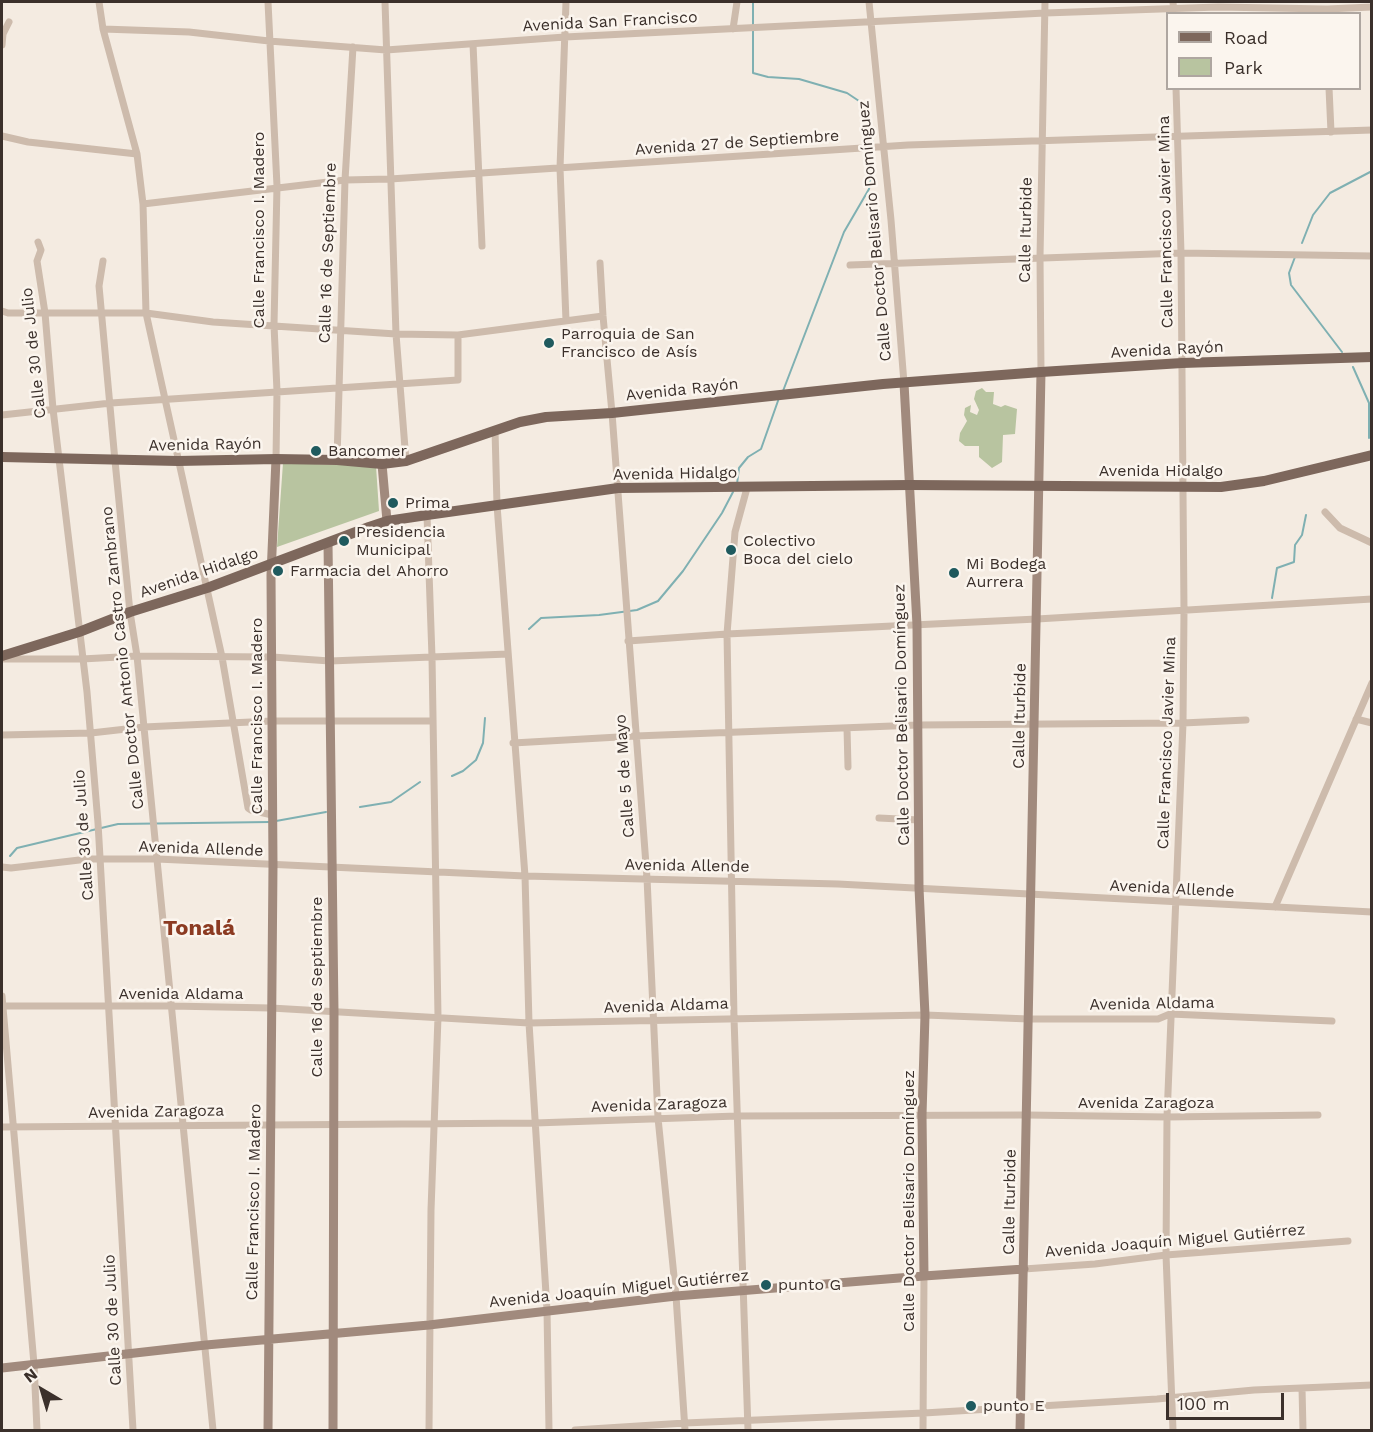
<!DOCTYPE html>
<html>
<head>
<meta charset="utf-8">
<style>
  body { margin:0 }
  #map { position:relative; width:1373px; height:1432px; overflow:hidden; background:#f4ebe1; font-family:"Work Sans",sans-serif }
  canvas { display:block }
  .frame { position:absolute; inset:0; border:3px solid #3b302b; pointer-events:none }
  .legend { position:absolute; left:1166px; top:12px; width:195px; height:78px; box-sizing:border-box; background:#fbf5ee; border:2px solid #aea6a0; margin:0; padding:8px 10px; list-style:none; font-size:18px; color:#3b302b }
  .legend li { display:flex; align-items:center; gap:12px; height:30px }
  .legend b { width:30px; border:2px solid #aea6a0 }
  .north { position:absolute; left:12px; top:1360px; width:60px; height:60px; -webkit-text-stroke:4px #fbf5ee; paint-order:stroke; rotate:322deg; font-size:16px; font-weight:700; line-height:24px; text-align:center; color:#3b302b }
  .north::after { content:''; display:block; margin:auto; width:21px; height:27px; background:#3b302b; clip-path:polygon(50% 0,100% 100%,50% 72%,0 100%) }
  .scale { position:absolute; left:1166px; top:1393px; width:118px; height:27px; box-sizing:border-box; border:3px solid #3b302b; border-top:0; padding-left:8px; font-size:18px; line-height:21px; white-space:nowrap; color:#3b302b; -webkit-text-stroke:4px #fbf5ee; paint-order:stroke }
</style>
</head>
<body>
<div id="map">
<canvas width="1373" height="1432"></canvas>
<div class="frame"></div>
<ul class="legend">
<li><b style="height:8px;background:#7d675c"></b>Road</li>
<li><b style="height:16px;background:#b8c4a0"></b>Park</li>
</ul>
<div class="north">N</div>
<div class="scale">100 m</div>
</div>
<script>
const c = document.querySelector('canvas').getContext('2d');
c.lineJoin = 'round';
function fill(path, color) {
  c.fillStyle = color;
  c.fill(path, 'evenodd');
}
function shape(rows) {
  const path = new Path2D();
  for (const r of rows) {
    path.moveTo(r[0], r[1]);
    for (let i = 2; i < r.length; i += 2) path.lineTo(r[i], r[i + 1]);
  }
  return path;
}
function trace(path, color, width, dash) {
  c.strokeStyle = color;
  c.lineWidth = width;
  c.lineCap = dash ? 'butt' : 'round';
  c.setLineDash(dash || []);
  c.stroke(path);
}
function write(font, color, halo, rows, align = 'center') {
  c.font = font + ' "Work Sans",sans-serif';
  c.lineWidth = 5;
  c.setLineDash([]);
  c.textBaseline = 'middle';
  c.strokeStyle = halo;
  c.fillStyle = color;
  for (const [text, x, y, turn = 0] of rows) {
    c.save();
    c.translate(x, y);
    c.rotate((+turn || 0) * Math.PI / 180);
    c.textAlign = isNaN(turn) ? turn : align;
    if (halo) c.strokeText(text, 0, 0);
    c.fillText(text, 0, 0);
    c.restore();
  }
}
const green = shape([
  [982,388,986,392,994,392,993,404,1001,407,1005,405,1017,409,1015,434,1003,435,1002,462,992,468,979,457,979,446,965,446,959,441,960,433,967,421,964,415,965,408,971,405,970,412,977,415,979,410,974,399,976,391],
  [283,463,376,466,379,511,277,547]
]);
const stream = shape([
  [753,2,753,73,768,77,799,79,847,93,862,103,865,109,873,144],
  [1302,243,1313,215,1330,193,1372,171],
  [1295,257,1289,273,1291,285,1342,352],
  [1353,367,1369,403,1369,438],
  [783,391,844,232,869,189,872,169,872,157],
  [737,484,739,468,748,457,761,449,779,398],
  [1272,598,1277,568,1294,562,1295,545,1302,535,1306,515],
  [529,629,541,618,599,615,637,610,658,601,683,571,722,513,733,492],
  [452,776,463,771,476,760,483,743,485,718],
  [360,807,391,802,420,782],
  [276,821,326,812],
  [10,856,17,848,118,824,270,822]
]);
const street = shape([
  [99,2,103,29,137,154,143,204,146,313,222,657,248,808,251,810,272,815],
  [268,2,277,186,274,325,277,391,276,459],
  [385,2,396,334,406,461],
  [869,2,891,220,904,383],
  [1173,2,1174,14],
  [103,29,189,32,269,41,386,50,565,37,1045,13,1218,7,1327,9,1372,7],
  [733,29,737,2],
  [473,44,482,246],
  [2,45,3,34,9,22],
  [1329,88,1331,132],
  [2,136,28,142,137,154],
  [143,204,345,180,390,179,908,145,1372,130],
  [38,242,41,250,37,261,45,313,53,409,87,692,98,823,133,1430],
  [103,261,99,286,115,461,130,612,137,656,213,1430],
  [600,263,603,316,612,413,647,878,658,1118,676,1296,685,1430],
  [850,265,1181,253,1372,256],
  [2,311,8,313,146,313,213,322,396,334,458,335,603,316],
  [566,321,560,168,566,2],
  [1041,372,1040,257,1045,2],
  [2,415,111,403,458,380,458,335],
  [495,430,497,505,525,876,529,1023,547,1310,549,1430],
  [337,460,345,180,353,47],
  [747,488,735,532,727,634,734,1018,748,1430],
  [1325,512,1340,528,1372,543],
  [427,515,432,657,438,1017,431,1210,429,1430],
  [628,641,727,634,1037,619,1372,599],
  [2,659,82,659,137,656,272,657,330,661,508,654],
  [1356,719,1372,723],
  [847,728,848,767],
  [2,735,91,733,144,727,272,721,433,721],
  [513,743,636,736,918,725,1183,723,1246,720],
  [879,818,919,820],
  [2,867,11,868,88,859,157,859,525,876,838,884,1372,912],
  [1275,907,1372,683],
  [2,996,34,1364,37,1430],
  [2,1006,171,1006,271,1008,529,1023,925,1015,1029,1019,1158,1019,1170,1014,1332,1021],
  [2,1127,535,1123,737,1116,1027,1115,1167,1117,1318,1115],
  [1024,1269,1095,1264,1166,1255,1348,1241],
  [1302,1388,1303,1430],
  [575,1430,685,1423,924,1413,1157,1399,1254,1390,1372,1385],
  [923,1430,924,1276],
  [1173,1430,1166,1255,1167,1117,1183,723,1184,611,1181,253,1176,88]
]);
const secondary = shape([
  [904,383,917,625,919,888,925,1015,922,1115,924,1276],
  [382,464,387,521],
  [328,543,334,1012,333,1430],
  [2,1368,206,1345,429,1325,676,1296,924,1276,1024,1269],
  [268,1430,273,865,271,575,276,459],
  [1020,1430,1041,372]
]);
const primary = shape([
  [2,457,178,461,276,459,337,460,382,464,406,461,520,422,546,417,612,413,883,384,1041,372,1182,363,1372,357],
  [2,656,79,632,130,612,207,588,369,527,387,521,427,515,618,488,910,485,1221,487,1264,481,1372,455]
]);
const markers = [
  [549,343,6,"#1f5a5e"],
  [316,451,6,"#1f5a5e"],
  [393,503,6,"#1f5a5e"],
  [344,541,6,"#1f5a5e"],
  [731,550,6,"#1f5a5e"],
  [278,571,6,"#1f5a5e"],
  [954,573,6,"#1f5a5e"],
  [766,1285,6,"#1f5a5e"],
  [971,1406,6,"#1f5a5e"]
];
const streetNames = [
  ["Avenida San Francisco",610,22,-3],
  ["Avenida 27 de Septiembre",737,143,-4],
  ["Calle Francisco Javier Mina",1166,222,-91],
  ["Calle Francisco I. Madero",259,230,-90],
  ["Calle Iturbide",1026,230,-89],
  ["Calle Doctor Belisario Domínguez",875,231,-95],
  ["Calle 16 de Septiembre",328,253,-88],
  ["Avenida Rayón",1167,350,-3],
  ["Calle 30 de Julio",34,353,-96],
  ["Avenida Rayón",682,390,-6],
  ["Avenida Rayón",205,445,-1],
  ["Avenida Hidalgo",1161,471],
  ["Avenida Hidalgo",675,474,-1],
  ["Avenida Hidalgo",199,573,-19],
  ["Calle Doctor Antonio Castro Zambrano",123,658,-96],
  ["Calle Doctor Belisario Domínguez",902,715,-91],
  ["Calle Francisco I. Madero",257,716,-90],
  ["Calle Iturbide",1020,716,-89],
  ["Calle Francisco Javier Mina",1167,743,-88],
  ["Calle 5 de Mayo",625,776,-94],
  ["Calle 30 de Julio",84,835,-94],
  ["Avenida Allende",201,849,2],
  ["Avenida Allende",687,866,1],
  ["Avenida Allende",1172,889,3],
  ["Calle 16 de Septiembre",317,987,-90],
  ["Avenida Aldama",181,994],
  ["Avenida Aldama",1152,1004,-1],
  ["Avenida Aldama",666,1006,-2],
  ["Avenida Zaragoza",1146,1103],
  ["Avenida Zaragoza",659,1105,-2],
  ["Avenida Zaragoza",156,1112,-1],
  ["Calle Doctor Belisario Domínguez",909,1201,-90],
  ["Calle Francisco I. Madero",254,1202,-89],
  ["Calle Iturbide",1010,1202,-89],
  ["Avenida Joaquín Miguel Gutiérrez",1175,1241,-5],
  ["Avenida Joaquín Miguel Gutiérrez",619,1289,-6],
  ["Calle 30 de Julio",113,1320,-93]
];
const poiNames = [
  ["Parroquia de San",561,334],
  ["Francisco de Asís",561,352],
  ["Bancomer",328,451],
  ["Prima",405,503],
  ["Presidencia",356,532],
  ["Municipal",356,550],
  ["Colectivo",743,541],
  ["Boca del cielo",743,559],
  ["Mi Bodega",966,564],
  ["Aurrera",966,582],
  ["Farmacia del Ahorro",290,571],
  ["punto G",778,1285],
  ["punto E",983,1406]
];
const districtNames = [
  ["Tonalá",199,929]
];
fill(green, '#b8c4a0');
trace(stream, '#7fb0b2', 2);
trace(street, '#cdbbac', 7);
trace(secondary, '#a18a7d', 9);
trace(primary, '#7d675c', 10);
for (const [x, y, r, color] of markers) {
  const dot = new Path2D();
  dot.arc(x, y, r, 0, 2 * Math.PI);
  c.fillStyle = color;
  c.fill(dot);
  trace(dot, '#fbf5ee', 2);
}
write('16px', '#3b302b', '#fbf5ee', streetNames);
write('16px', '#3b302b', '#fbf5ee', poiNames, 'left');
write('bold 22px', '#8c3b22', '#fbf5ee', districtNames);
</script>
</body>
</html>
